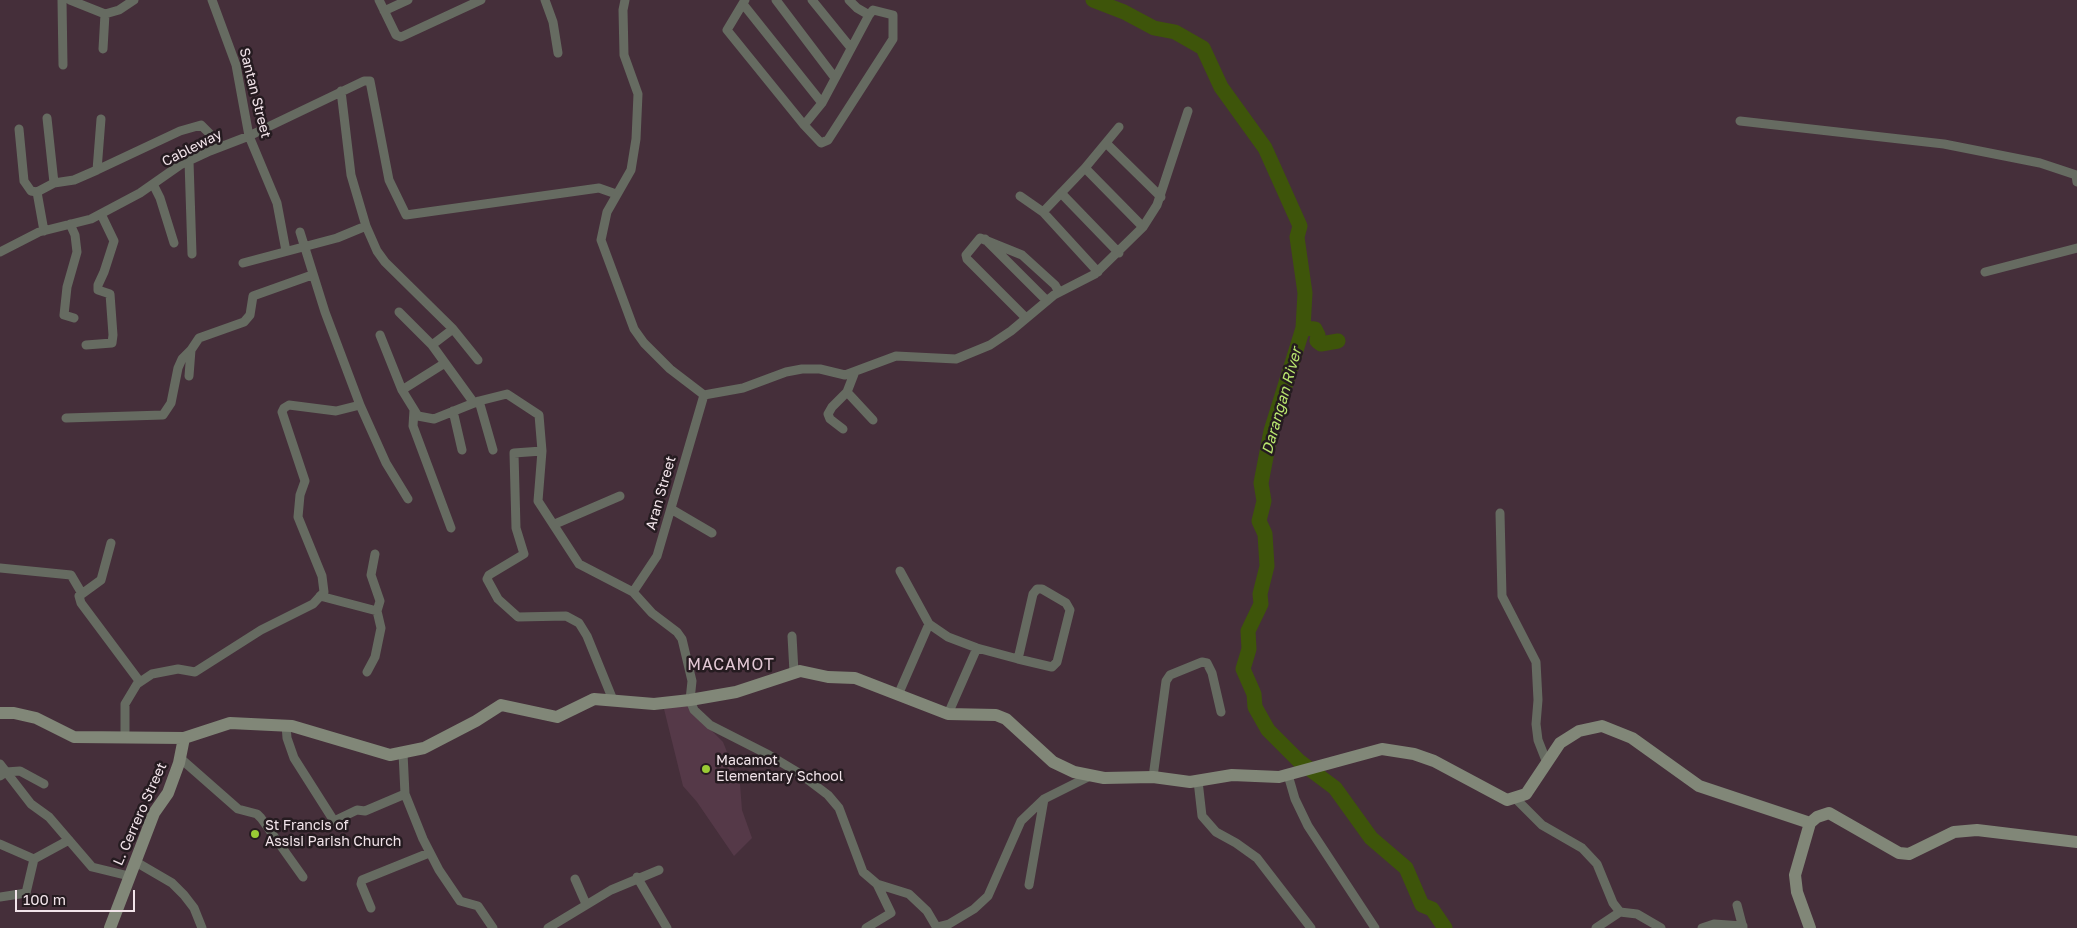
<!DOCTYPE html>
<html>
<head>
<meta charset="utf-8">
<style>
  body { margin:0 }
  #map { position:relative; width:2077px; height:928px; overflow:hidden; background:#452f3a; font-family:"Golos Text",sans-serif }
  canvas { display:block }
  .scale { position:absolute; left:15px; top:890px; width:120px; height:22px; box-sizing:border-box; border:2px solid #f2e4ea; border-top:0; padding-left:6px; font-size:15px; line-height:18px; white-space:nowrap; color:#f2e4ea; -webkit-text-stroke:4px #251b20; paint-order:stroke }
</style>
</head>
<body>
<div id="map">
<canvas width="2077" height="928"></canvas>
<div class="scale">100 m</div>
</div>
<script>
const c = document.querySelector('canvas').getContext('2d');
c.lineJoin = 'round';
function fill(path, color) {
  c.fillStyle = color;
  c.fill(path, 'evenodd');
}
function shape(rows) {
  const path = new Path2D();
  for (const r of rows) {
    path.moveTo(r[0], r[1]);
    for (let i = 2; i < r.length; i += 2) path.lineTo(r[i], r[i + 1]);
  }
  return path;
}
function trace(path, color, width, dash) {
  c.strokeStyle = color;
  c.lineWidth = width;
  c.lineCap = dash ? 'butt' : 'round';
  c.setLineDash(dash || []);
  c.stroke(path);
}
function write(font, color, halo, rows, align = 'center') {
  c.font = font + ' "Golos Text",sans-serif';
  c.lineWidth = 5;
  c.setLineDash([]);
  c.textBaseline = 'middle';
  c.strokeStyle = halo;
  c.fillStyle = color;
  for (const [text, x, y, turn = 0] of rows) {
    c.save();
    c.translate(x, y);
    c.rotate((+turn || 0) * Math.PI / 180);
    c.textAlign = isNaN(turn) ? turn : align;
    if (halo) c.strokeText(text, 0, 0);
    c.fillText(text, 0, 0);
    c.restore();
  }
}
const built = shape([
  [688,704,697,716,723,742,740,784,742,810,752,838,734,856,697,802,683,786,664,709]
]);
const river = shape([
  [1093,0,1124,12,1154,28,1175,32,1203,48,1221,87,1265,148,1300,226,1297,237,1305,293,1303,328,1315,329,1318,335,1317,341,1321,344,1338,341],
  [1303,328,1271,431,1261,483,1264,501,1259,521,1265,534,1267,566,1260,594,1261,604,1248,631,1249,649,1243,669,1254,694,1255,707,1268,730,1299,761,1335,788,1371,838,1406,868,1422,905,1432,909,1445,928]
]);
const street = shape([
  [62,0,63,65],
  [70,0,105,14,119,10,134,0],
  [212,0,236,65,249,136,277,203,286,251],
  [379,0,396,35,401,37,481,0],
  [545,0,553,22,558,53],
  [625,0,623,10,624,55,638,94,636,139,631,170,607,212,601,240,634,329,644,343,670,369,704,395],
  [745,0,727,30,804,125,821,143,828,140,893,39,893,15,873,10,869,15],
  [776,0,835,78],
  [812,0,851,48],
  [743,4,822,103],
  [384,11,408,0],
  [103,49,105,14],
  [341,91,351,175,366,226,377,251,385,262,453,329,478,360],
  [1740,121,1944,144,2040,163,2076,175,2077,182],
  [804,125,822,103,869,15,857,8,849,0],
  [19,129,24,181,31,191,37,192],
  [1106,143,1161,197],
  [189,161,192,254],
  [1085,168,1143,227],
  [97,170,180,131,201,125,222,146],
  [54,183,74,180,97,170,101,119],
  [153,184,160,198,174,243],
  [1061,193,1119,253],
  [1020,196,1043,212,1098,272],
  [1043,212,1085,168,1119,127],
  [70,224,75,235,77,252,67,287,64,315,74,318],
  [44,231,37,192,54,183,47,118],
  [300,232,325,312,360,405,386,463,408,499],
  [985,239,1047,301],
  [0,252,39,232,91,219,140,193,180,165,210,151,249,136,364,81,370,81,389,180,406,215,599,188,616,194],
  [243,263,337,238,366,226],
  [1985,272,2077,248],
  [399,312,432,345,474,403],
  [1026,318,967,259,966,255,980,238,1022,255,1055,285,1059,292],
  [380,335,402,390,418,416,434,419,479,401,507,394,539,415,542,451,538,501,579,564,633,592,652,613,677,632,682,639,692,681,690,700,694,710,710,725,769,755,799,773,828,795,839,808,863,872,877,884,909,894,927,911,937,928],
  [86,345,112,343,113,335,110,294,98,290,98,285,104,272,114,241,101,214],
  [432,345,453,329],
  [189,376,191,350,199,338,244,322,250,315,253,296,312,275],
  [402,390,445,363],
  [847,392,873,420],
  [704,395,743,388,786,372,802,369,820,369,845,375,896,356,956,359,990,345,1011,331,1054,295,1095,274,1143,227,1157,205,1188,111],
  [479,401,493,450],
  [414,410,413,426,451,528],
  [453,411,462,450],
  [66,418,163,415,171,403,178,368,182,359,191,350],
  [843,429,830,419,828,414,832,407,847,392,854,374],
  [542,451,514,453,516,528,524,554,489,575,487,579,498,599,518,617,566,616,579,623,587,636,613,700],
  [671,509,712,533],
  [1500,513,1502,596,1536,662,1538,700,1536,724,1538,740,1547,763],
  [555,524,620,496],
  [111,543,101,580,79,596,81,603,140,682],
  [0,568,71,575,81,592],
  [900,571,929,624,948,637,977,648,1018,659,1052,667,1057,662,1070,610,1066,603,1042,589,1037,589,1033,594,1018,659],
  [633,592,657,556,704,395],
  [320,596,377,611],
  [792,636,794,672],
  [367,672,375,657,381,628,377,611,380,601,371,575,375,554],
  [898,695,929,624],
  [948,714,977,648],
  [286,725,287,738,294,758,334,821,357,810,365,811,405,794,423,839,439,870,460,901,478,906,493,928],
  [125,738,125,704,137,684,152,674,178,669,195,672,261,630,313,604,324,592,322,576,298,517,300,495,305,481,282,412,284,408,289,405,336,411,360,405],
  [403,753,405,794],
  [180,758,238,809,257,814,261,818,303,877],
  [0,764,31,804,49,817,92,867,129,876],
  [1288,775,1295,799,1308,826,1375,928],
  [0,776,6,772,20,771,44,784],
  [1153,777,1166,681,1170,675,1202,662,1207,663,1212,673,1221,712],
  [1198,781,1202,816,1216,832,1236,843,1257,858,1311,928],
  [1516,799,1542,825,1582,848,1597,864,1613,903,1620,912],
  [0,844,34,859],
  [136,862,172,883,184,895,194,908,202,928],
  [637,877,667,928],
  [575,879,586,904],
  [1029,885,1044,799],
  [0,897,26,893,34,859,69,840],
  [1737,905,1743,928],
  [371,908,361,884,362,880,429,853],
  [937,927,949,924,974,909,988,896,1021,821,1044,799,1090,776],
  [548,928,611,890,659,870],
  [866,928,891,913,877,884],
  [1596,928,1620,912,1637,914,1661,928],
  [1702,928,1714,924,1743,926]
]);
const secondary = shape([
  [0,713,14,713,36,718,74,737,184,738,230,723,292,726,390,755,424,748,476,721,501,705,557,717,594,699,654,704,690,700,736,692,800,671,828,677,855,678,948,714,996,715,1006,719,1053,762,1074,772,1104,778,1153,777,1190,782,1232,775,1279,777,1382,749,1414,754,1434,761,1507,800,1526,794,1560,743,1579,731,1602,726,1632,738,1699,786,1810,823],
  [1810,823,1817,817,1829,813,1899,853,1909,854,1954,832,1977,830,2077,842],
  [110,928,154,813,168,793,179,763,184,738],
  [1810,928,1797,892,1795,875,1810,823]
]);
const markers = [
  [706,769,5,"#9acb35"],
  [255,834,5,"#9acb35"]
];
const streetNames = [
  ["Santan Street",255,93,76],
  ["Cableway",192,148,-27],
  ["Aran Street",661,493,-74],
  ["L. Cerrero Street",140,814,-66]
];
const poiNames = [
  ["Macamot",716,761],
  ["Elementary School",716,777],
  ["St Francis of",265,826],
  ["Assisi Parish Church",265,842]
];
const waterNames = [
  ["Darangan River",1282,401,-74]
];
const quarterNames = [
  ["MACAMOT",731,665]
];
fill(built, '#553948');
trace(river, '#3e550a', 15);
trace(street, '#666b61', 9);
trace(secondary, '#818778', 12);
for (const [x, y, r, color] of markers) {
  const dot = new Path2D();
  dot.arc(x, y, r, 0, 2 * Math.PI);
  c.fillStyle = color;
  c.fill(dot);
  trace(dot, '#251b20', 2);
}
write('14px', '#f2e4ea', '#251b20', streetNames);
write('14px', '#f2e4ea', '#251b20', poiNames, 'left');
write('italic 15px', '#b9e66f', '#251b20', waterNames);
c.letterSpacing = '1px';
write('16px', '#e3c8d5', '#251b20', quarterNames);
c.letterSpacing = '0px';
</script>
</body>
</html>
